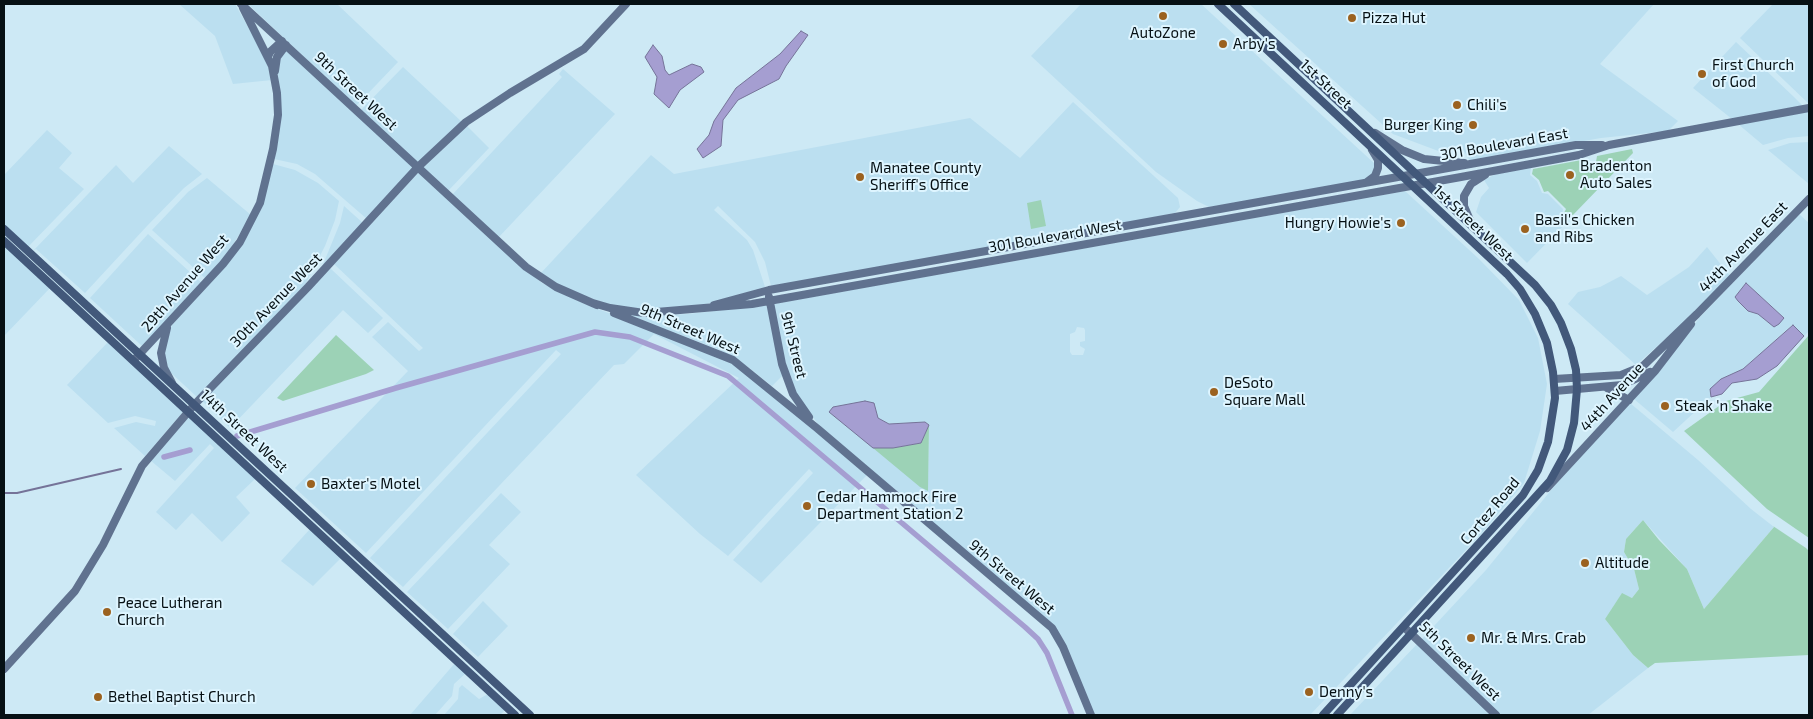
<!DOCTYPE html>
<html>
<head>
<meta charset="utf-8">
<style>
  body { margin:0 }
  #map { position:relative; width:1813px; height:719px; overflow:hidden; background:#cde9f5; font-family:"Exo 2",sans-serif }
  canvas { display:block }
  .frame { position:absolute; inset:0; border:5px solid #061014; pointer-events:none }
</style>
</head>
<body>
<div id="map">
<canvas width="1813" height="719"></canvas>
<div class="frame"></div>
</div>
<script>
const c = document.querySelector('canvas').getContext('2d');
c.lineJoin = 'round';
function fill(path, color) {
  c.fillStyle = color;
  c.fill(path, 'evenodd');
}
function shape(rows) {
  const path = new Path2D();
  for (const r of rows) {
    path.moveTo(r[0], r[1]);
    for (let i = 2; i < r.length; i += 2) path.lineTo(r[i], r[i + 1]);
  }
  return path;
}
function trace(path, color, width, dash) {
  c.strokeStyle = color;
  c.lineWidth = width;
  c.lineCap = dash ? 'butt' : 'round';
  c.setLineDash(dash || []);
  c.stroke(path);
}
function write(font, color, halo, rows, align = 'center') {
  c.font = font + ' "Exo 2",sans-serif';
  c.lineWidth = 4;
  c.setLineDash([]);
  c.textBaseline = 'middle';
  c.strokeStyle = halo;
  c.fillStyle = color;
  for (const [text, x, y, turn = 0] of rows) {
    c.save();
    c.translate(x, y);
    c.rotate((+turn || 0) * Math.PI / 180);
    c.textAlign = isNaN(turn) ? turn : align;
    if (halo) c.strokeText(text, 0, 0);
    c.fillText(text, 0, 0);
    c.restore();
  }
}
const built = shape([
  [179,4,235,4,266,59,272,80,233,84,215,36],
  [248,4,337,4,398,62,356,106],
  [1081,4,1201,4,1375,164,1372,175,1363,181,1209,207,1197,201,1156,172,1031,56],
  [1249,4,1654,4,1600,64,1678,121,1668,131,1601,138,1470,161,1464,151,1441,152,1393,134],
  [1773,4,1809,4,1809,104,1740,38],
  [1736,42,1794,97,1803,106,1732,119,1693,88],
  [287,49,414,167,367,219,315,174,297,164,274,159,278,65,280,58],
  [403,67,462,122,418,164,361,110],
  [563,69,615,114,498,238,452,195,562,77,559,74],
  [1073,102,1178,198,1180,207,1175,213,1056,237,771,286,765,262,755,242,718,206,714,210,747,240,753,250,765,287,700,306,644,310,611,305,573,292,540,274,651,155,674,174,970,118,1020,158],
  [1809,111,1809,136,1788,138,1763,145,1738,124],
  [467,126,489,148,448,191,423,168],
  [47,130,72,153,59,168,84,189,28,247,4,225,4,175],
  [1809,142,1809,184,1768,150,1790,143],
  [169,146,202,174,184,188,147,226,85,293,36,249,33,251,116,165,133,183],
  [273,164,295,170,318,183,339,201,335,220,325,246,305,285,197,397,169,371,164,353,167,337,172,325,234,255],
  [1531,167,1530,175,1537,181,1542,193,1548,194,1563,209,1562,215,1569,220,1527,263,1476,212,1481,197,1489,188,1484,180,1498,173],
  [419,172,542,283,583,303,718,356,745,371,867,475,761,583,733,560,813,473,809,469,728,556,700,534,636,475,739,378,654,334,624,364,614,365,403,587,370,558,561,354,556,350,366,553,295,488,408,371,372,337,388,322,419,351,423,348,334,264],
  [207,178,251,215,229,251,206,279,152,230,188,192],
  [1405,191,1479,259,1519,300,1538,338,1547,384,1540,431,1524,483,1482,533,1310,715,1094,715,1060,635,820,427,796,393,785,363,773,304],
  [1077,327,1084,328,1085,330,1085,341,1080,342,1080,346,1085,349,1083,355,1072,355,1070,352,1070,334,1075,332],
  [875,411,878,418,889,424,925,422,929,425,928,478,849,428,830,412],
  [344,206,363,223,322,267,340,223],
  [1799,214,1809,223,1809,331,1804,336,1792,325,1743,369,1721,379,1711,389,1711,397,1673,432,1634,399,1665,364,1700,317],
  [1746,283,1778,312,1784,318,1767,322,1759,314,1748,311,1738,301,1736,297],
  [148,234,202,283,142,346,90,298],
  [4,245,50,288,4,336],
  [1707,247,1730,276,1697,311,1636,365,1568,304,1578,292,1600,287,1621,276,1647,295,1689,267],
  [330,268,383,318,368,333,343,310,230,428,202,401],
  [767,305,783,375,772,386,748,367,720,350,626,314,647,316,688,314],
  [108,342,183,412,145,456,114,428,136,422,155,426,156,421,135,416,108,423,67,385],
  [1630,403,1698,460,1751,509,1774,527,1704,609,1687,569,1643,520,1626,539,1624,552,1634,569,1639,589,1632,598,1622,594,1605,619,1633,655,1648,668,1588,715,1500,715,1421,640,1486,570,1556,484],
  [188,416,255,479,236,497,250,513,222,542,192,513,176,530,156,512,214,448,210,444,175,481,150,460],
  [501,493,521,512,489,545,510,564,448,629,407,592],
  [310,529,341,558,313,586,281,561],
  [483,601,508,626,478,657,453,634],
  [1417,644,1492,715,1350,715],
  [455,663,466,673,454,684,452,696,435,715,410,715],
  [462,685,479,699,488,694,505,710,500,715,444,715,458,699,459,688]
]);
const green = shape([
  [1632,149,1633,153,1571,217,1564,213,1566,209,1548,191,1544,192,1539,180,1532,174,1533,169,1587,159,1590,163,1596,162,1597,156],
  [1041,200,1046,226,1031,229,1027,203],
  [336,335,374,370,366,374,283,401,277,398],
  [1809,335,1809,538,1767,509,1684,431,1726,401,1759,392],
  [929,425,928,491,920,487,873,448,893,448,921,443],
  [1643,520,1659,540,1687,569,1704,609,1774,527,1773,526,1806,548,1809,551,1809,655,1655,663,1648,668,1633,655,1605,619,1622,593,1632,598,1639,589,1634,569,1624,552,1626,539]
]);
const water = shape([
  [801,31,808,35,786,66,779,79,738,100,723,120,721,146,703,158,697,149,709,135,714,121,736,88,780,54,801,31],
  [653,45,662,56,665,70,669,75,692,64,701,67,704,72,680,90,669,108,654,94,657,77,645,57,653,45],
  [1746,283,1784,318,1779,324,1774,327,1758,314,1748,311,1738,301,1735,297,1746,283],
  [1793,325,1804,336,1777,366,1757,379,1732,383,1722,394,1711,397,1710,389,1721,379,1743,369,1793,325],
  [865,401,874,403,878,418,889,424,925,422,929,425,921,443,893,448,873,448,829,412,833,407,865,401]
]);
const stream = shape([
  [4,493,17,493,121,469]
]);
const canal = shape([
  [237,436,396,388,595,332,630,337,728,376,1025,627,1038,639,1047,653,1072,715],
  [164,457,190,450]
]);
const secondary = shape([
  [241,4,526,267,556,287,597,305],
  [268,57,270,52,282,41],
  [275,71,277,57,286,45],
  [1375,133,1402,150,1424,159,1464,163],
  [1367,182,1375,176,1378,168,1378,160,1372,150],
  [1473,227,1464,206,1464,196,1471,184,1485,175],
  [769,297,782,364,793,394,809,417],
  [593,303,610,308,644,313,752,304,1461,177,1579,155,1609,145,1809,108],
  [714,305,769,290,1576,145,1602,145],
  [614,313,733,360,818,429,1052,628,1063,647,1091,715],
  [167,328,161,353,164,368,172,383],
  [135,359,223,264,240,242,260,203,273,149,278,115,277,93,272,66,243,8],
  [1554,379,1621,375,1643,366,1697,314,1809,199],
  [1607,388,1629,400],
  [1555,391,1622,385,1650,372],
  [1547,488,1655,371,1691,324],
  [1404,627,1496,715],
  [4,669,75,591,103,545,142,466,195,404,308,287,418,167,466,122,510,93,584,49,626,4]
]);
const primary = shape([
  [1218,4,1507,274,1520,289,1535,314,1547,343,1553,372,1555,398,1548,442,1538,470,1523,495,1323,715],
  [1234,4,1535,285,1551,305,1561,323,1571,349,1576,370,1577,389,1574,423,1567,450,1550,481,1337,715],
  [4,229,530,715],
  [4,241,515,715]
]);
const markers = [
  [1163,16,5,"#9b6220"],
  [1352,18,5,"#9b6220"],
  [1223,44,5,"#9b6220"],
  [1702,74,5,"#9b6220"],
  [1457,105,5,"#9b6220"],
  [1473,125,5,"#9b6220"],
  [1570,175,5,"#9b6220"],
  [860,177,5,"#9b6220"],
  [1401,223,5,"#9b6220"],
  [1525,229,5,"#9b6220"],
  [1214,392,5,"#9b6220"],
  [1665,406,5,"#9b6220"],
  [311,484,5,"#9b6220"],
  [807,506,5,"#9b6220"],
  [1585,563,5,"#9b6220"],
  [107,612,5,"#9b6220"],
  [1471,638,5,"#9b6220"],
  [1309,692,5,"#9b6220"],
  [98,697,5,"#9b6220"]
];
const poiNames = [
  ["Pizza Hut",1362,18],
  ["AutoZone",1163,33,"center"],
  ["Arby's",1233,44],
  ["First Church",1712,65],
  ["of God",1712,82],
  ["Chili's",1467,105],
  ["Burger King",1463,125,"right"],
  ["Bradenton",1580,166],
  ["Auto Sales",1580,183],
  ["Manatee County",870,168],
  ["Sheriff's Office",870,185],
  ["Basil's Chicken",1535,220],
  ["and Ribs",1535,237],
  ["Hungry Howie's",1391,223,"right"],
  ["DeSoto",1224,383],
  ["Square Mall",1224,400],
  ["Steak 'n Shake",1675,406],
  ["Baxter's Motel",321,484],
  ["Cedar Hammock Fire",817,497],
  ["Department Station 2",817,514],
  ["Altitude",1595,563],
  ["Peace Lutheran",117,603],
  ["Church",117,620],
  ["Mr. & Mrs. Crab",1481,638],
  ["Denny's",1319,692],
  ["Bethel Baptist Church",108,697]
];
const streetNames = [
  ["1st Street",1326,84,43],
  ["9th Street West",356,91,43],
  ["301 Boulevard East",1504,144,-10],
  ["1st Street West",1473,223,43],
  ["301 Boulevard West",1055,236,-10],
  ["44th Avenue East",1743,247,-46],
  ["29th Avenue West",185,283,-49],
  ["30th Avenue West",276,300,-46],
  ["9th Street West",690,329,23],
  ["9th Street",794,345,76],
  ["44th Avenue",1612,397,-48],
  ["14th Street West",244,431,43],
  ["Cortez Road",1490,511,-50],
  ["9th Street West",1012,577,40],
  ["5th Street West",1460,661,44]
];
fill(built, '#bbdff0');
fill(green, '#9cd2b6');
fill(water, '#a59ed1');
trace(water, '#757398', 1);
trace(stream, '#757398', 2);
trace(canal, '#a59ed1', 5.5);
trace(secondary, '#60728f', 8);
trace(primary, '#42587a', 8);
for (const [x, y, r, color] of markers) {
  const dot = new Path2D();
  dot.arc(x, y, r, 0, 2 * Math.PI);
  c.fillStyle = color;
  c.fill(dot);
  trace(dot, '#def5ff', 2);
}
write('15px', '#061014', '#def5ff', poiNames, 'left');
write('15px', '#061014', '#def5ff', streetNames);
</script>
</body>
</html>
